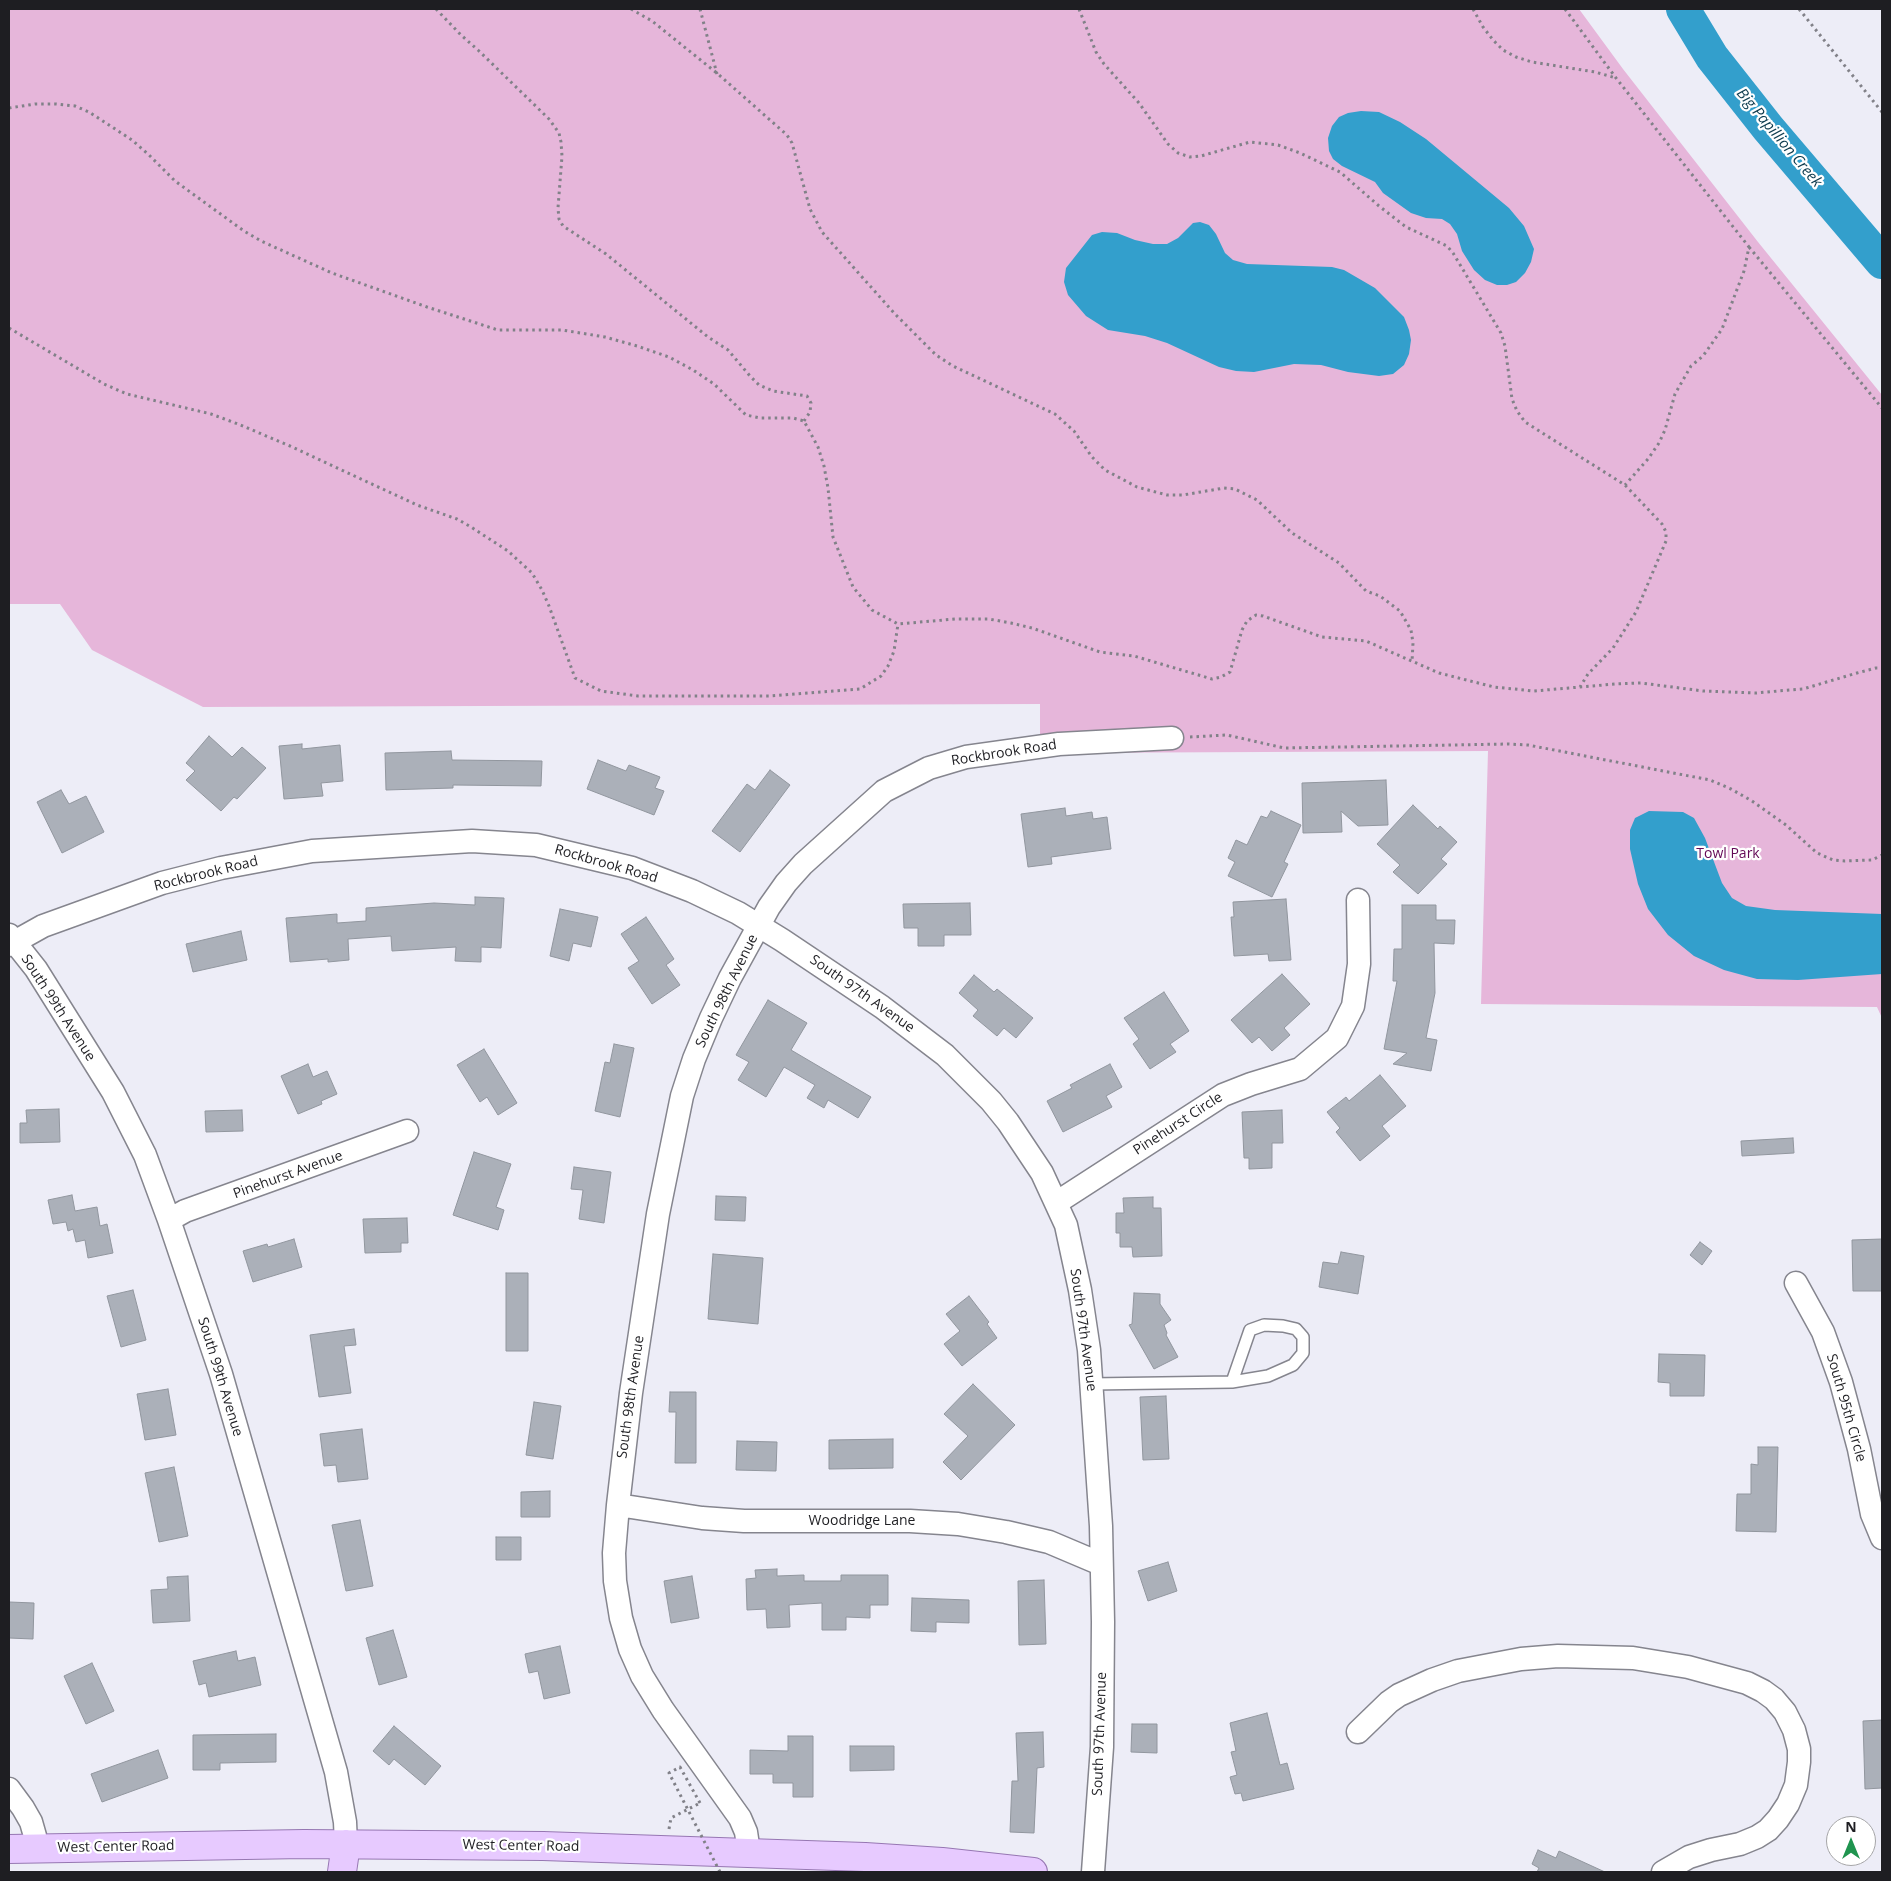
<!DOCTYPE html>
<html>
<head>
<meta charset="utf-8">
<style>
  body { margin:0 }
  #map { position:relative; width:1891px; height:1881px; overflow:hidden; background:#ededf7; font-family:"Open Sans",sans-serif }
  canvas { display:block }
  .frame { position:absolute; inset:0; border:10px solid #1e1e22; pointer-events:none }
  .north { position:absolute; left:1826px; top:1816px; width:50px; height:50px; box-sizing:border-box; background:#fff; border:1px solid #a5a5a7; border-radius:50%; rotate:0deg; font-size:14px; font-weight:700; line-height:20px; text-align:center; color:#1e1e22 }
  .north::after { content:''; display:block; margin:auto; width:18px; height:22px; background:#1f944f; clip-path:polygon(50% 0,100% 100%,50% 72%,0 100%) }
</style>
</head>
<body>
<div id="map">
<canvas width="1891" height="1881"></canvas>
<div class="frame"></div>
<div class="north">N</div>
</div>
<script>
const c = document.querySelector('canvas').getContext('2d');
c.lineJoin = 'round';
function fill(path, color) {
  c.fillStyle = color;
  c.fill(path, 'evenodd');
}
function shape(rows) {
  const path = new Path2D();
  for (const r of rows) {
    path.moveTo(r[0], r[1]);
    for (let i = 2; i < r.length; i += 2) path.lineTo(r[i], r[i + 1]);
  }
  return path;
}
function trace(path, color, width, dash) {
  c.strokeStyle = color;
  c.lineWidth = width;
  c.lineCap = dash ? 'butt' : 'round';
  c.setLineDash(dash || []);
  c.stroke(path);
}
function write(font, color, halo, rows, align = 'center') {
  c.font = font + ' "Open Sans",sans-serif';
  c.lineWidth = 4.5;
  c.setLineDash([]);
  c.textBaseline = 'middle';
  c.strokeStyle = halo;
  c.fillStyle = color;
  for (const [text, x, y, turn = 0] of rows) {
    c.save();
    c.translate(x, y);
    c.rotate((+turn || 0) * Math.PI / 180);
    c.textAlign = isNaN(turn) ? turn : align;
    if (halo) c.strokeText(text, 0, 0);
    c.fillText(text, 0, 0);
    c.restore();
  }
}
const green = shape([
  [9,9,1579,9,1623,69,1758,242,1882,395,1882,1018,1877,1007,1481,1004,1488,751,1040,753,1040,704,203,707,92,650,60,604,9,604]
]);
const water = shape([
  [1361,111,1379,112,1400,122,1426,139,1509,208,1524,226,1534,249,1531,262,1525,273,1516,282,1507,285,1497,285,1485,280,1474,270,1462,251,1457,234,1450,224,1442,219,1426,218,1411,213,1383,193,1375,182,1342,166,1333,159,1329,151,1328,138,1332,126,1339,117,1348,113],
  [1200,222,1209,225,1216,234,1225,253,1233,260,1247,264,1332,267,1344,270,1375,288,1404,317,1409,330,1411,340,1409,354,1404,365,1393,374,1379,376,1348,372,1321,365,1294,364,1254,372,1236,371,1219,367,1167,343,1145,336,1108,330,1086,316,1068,295,1064,282,1066,268,1092,235,1102,232,1117,233,1135,240,1153,244,1167,244,1178,238,1193,223],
  [1649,811,1683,812,1694,818,1705,838,1722,883,1732,898,1746,906,1775,910,1882,914,1882,974,1798,980,1757,979,1724,970,1694,956,1668,935,1648,909,1638,884,1630,849,1630,830,1635,818]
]);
const river = shape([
  [1683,9,1712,57,1768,128,1882,262]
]);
const building = shape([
  [209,736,232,757,242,747,266,768,237,799,234,797,221,811,186,780,195,771,186,763,209,736],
  [302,744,302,749,340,745,343,781,321,783,323,796,284,799,279,746,302,744],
  [451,751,452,760,542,761,541,786,453,785,453,788,386,790,385,753,451,751],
  [598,760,626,771,629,765,660,777,655,788,664,791,654,815,587,789,598,760],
  [770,770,790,785,740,852,712,831,747,784,755,790,770,770],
  [1386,780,1388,825,1358,826,1341,811,1342,832,1303,833,1302,783,1386,780],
  [61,790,69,804,86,796,104,832,62,853,37,802,61,790],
  [1413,805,1438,829,1440,826,1457,842,1441,859,1447,864,1418,894,1393,872,1400,865,1377,844,1413,805],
  [1065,808,1066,816,1092,812,1093,819,1107,817,1111,849,1051,857,1052,864,1028,867,1021,814,1065,808],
  [1271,811,1301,825,1284,862,1288,864,1272,897,1228,876,1235,862,1228,858,1236,840,1247,845,1261,816,1267,818,1271,811],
  [475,897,504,898,501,948,481,947,481,962,455,961,456,947,392,951,391,936,348,939,349,960,328,962,328,959,290,962,286,918,337,914,337,923,366,921,366,908,434,903,475,905,475,897],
  [1286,899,1291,960,1269,961,1268,954,1234,956,1231,917,1234,917,1233,902,1286,899],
  [970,903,971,935,944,935,944,946,918,946,918,928,904,928,903,904,970,903],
  [1402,905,1436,905,1436,920,1455,920,1454,944,1434,943,1435,993,1426,1038,1437,1040,1431,1071,1393,1064,1407,1053,1384,1049,1397,981,1393,981,1394,949,1402,949,1402,905],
  [560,909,598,917,591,947,573,943,569,961,550,956,560,909],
  [646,917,674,959,666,965,680,985,652,1004,628,968,639,961,621,934,646,917],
  [241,931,247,960,193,972,186,944,241,931],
  [1282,974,1310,1004,1284,1028,1290,1035,1272,1051,1259,1037,1252,1043,1231,1020,1282,974],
  [974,975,994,992,997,989,1033,1018,1016,1038,1004,1028,997,1036,973,1016,978,1010,959,993,974,975],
  [1164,992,1189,1031,1170,1044,1176,1052,1150,1069,1133,1044,1139,1039,1124,1018,1164,992],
  [768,1000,807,1023,791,1050,871,1097,858,1118,828,1100,824,1108,807,1098,815,1085,784,1067,766,1097,738,1080,749,1062,736,1055,768,1000],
  [614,1044,634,1048,620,1117,595,1111,605,1062,610,1063,614,1044],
  [484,1049,517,1103,498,1115,487,1097,480,1102,457,1065,484,1049],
  [308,1064,313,1077,327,1071,337,1094,321,1101,322,1104,298,1114,281,1076,308,1064],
  [1110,1064,1122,1087,1106,1096,1112,1107,1063,1132,1047,1101,1072,1088,1070,1085,1110,1064],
  [1380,1075,1406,1106,1382,1126,1390,1136,1360,1161,1336,1132,1340,1128,1327,1112,1346,1097,1349,1101,1380,1075],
  [59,1109,60,1142,20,1143,20,1123,27,1123,26,1110,59,1109],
  [242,1110,243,1131,206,1132,205,1111,242,1110],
  [1282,1110,1283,1143,1272,1143,1272,1168,1249,1169,1249,1158,1244,1158,1242,1112,1282,1110],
  [1793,1138,1794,1153,1742,1156,1741,1141,1793,1138],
  [474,1152,511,1164,496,1207,504,1210,498,1230,453,1215,474,1152],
  [574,1167,611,1172,604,1223,579,1219,583,1190,571,1189,574,1167],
  [72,1195,75,1211,97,1207,100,1226,107,1224,113,1253,88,1258,85,1240,76,1242,73,1229,68,1231,66,1222,53,1224,48,1200,72,1195],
  [716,1196,746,1197,745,1221,715,1220,716,1196],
  [1153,1197,1153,1208,1161,1208,1162,1256,1133,1257,1132,1247,1120,1247,1120,1233,1116,1233,1116,1213,1124,1213,1123,1198,1153,1197],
  [407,1218,408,1243,401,1243,401,1252,365,1253,363,1219,407,1218],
  [294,1239,302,1267,253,1282,243,1251,267,1244,268,1247,294,1239],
  [1882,1239,1882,1291,1853,1291,1852,1240,1882,1239],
  [1700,1242,1712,1251,1702,1265,1690,1255,1700,1242],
  [1341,1252,1364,1256,1358,1294,1319,1287,1323,1262,1338,1264,1341,1252],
  [713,1254,763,1258,758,1324,708,1319,713,1254],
  [506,1273,528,1273,528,1351,506,1351,506,1273],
  [133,1290,146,1340,121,1347,107,1296,133,1290],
  [1134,1293,1160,1294,1160,1304,1171,1320,1164,1325,1167,1333,1166,1335,1178,1357,1154,1369,1129,1325,1132,1324,1134,1293],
  [969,1296,989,1322,987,1324,997,1338,962,1366,944,1344,960,1331,946,1314,969,1296],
  [354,1329,356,1345,344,1346,351,1393,319,1397,310,1335,354,1329],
  [1659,1354,1705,1355,1704,1396,1670,1396,1670,1383,1658,1382,1659,1354],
  [973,1384,1015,1425,961,1480,943,1462,968,1436,944,1414,973,1384],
  [168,1389,176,1435,145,1440,137,1394,168,1389],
  [670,1392,696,1392,696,1463,675,1463,676,1412,669,1412,670,1392],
  [1166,1396,1169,1459,1143,1460,1140,1397,1166,1396],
  [534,1402,561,1406,553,1459,526,1455,534,1402],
  [362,1429,368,1479,338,1482,336,1465,324,1466,320,1434,362,1429],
  [893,1439,893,1468,829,1469,829,1440,893,1439],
  [737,1441,777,1442,776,1471,736,1470,737,1441],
  [1758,1447,1778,1447,1776,1532,1736,1531,1737,1494,1751,1494,1751,1464,1758,1465,1758,1447],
  [174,1467,188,1536,159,1542,145,1473,174,1467],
  [550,1491,550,1517,521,1517,521,1492,550,1491],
  [360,1520,373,1586,346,1591,332,1525,360,1520],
  [496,1537,521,1537,521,1560,496,1560,496,1537],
  [1168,1562,1177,1591,1148,1601,1138,1571,1168,1562],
  [777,1569,777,1576,804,1575,804,1581,841,1581,841,1575,888,1575,888,1605,870,1605,870,1618,846,1617,846,1630,822,1630,822,1603,789,1605,790,1627,767,1628,766,1609,747,1610,746,1579,756,1578,755,1570,777,1569],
  [188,1576,190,1621,153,1623,151,1590,168,1589,167,1577,188,1576],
  [692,1576,699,1618,671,1623,664,1581,692,1576],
  [1044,1580,1046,1644,1019,1645,1018,1581,1044,1580],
  [912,1598,969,1600,969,1623,936,1622,936,1632,911,1631,912,1598],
  [9,1602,34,1603,33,1639,9,1638,9,1602],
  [393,1630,407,1677,379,1685,366,1638,393,1630],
  [560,1646,570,1693,544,1699,538,1671,529,1673,525,1654,560,1646],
  [236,1651,238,1661,255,1657,261,1685,209,1697,206,1683,199,1685,193,1661,236,1651],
  [92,1663,114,1711,86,1724,64,1676,92,1663],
  [1267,1713,1280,1765,1287,1763,1294,1789,1243,1801,1241,1793,1235,1794,1230,1777,1237,1775,1231,1752,1236,1751,1230,1723,1267,1713],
  [1882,1720,1882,1788,1865,1789,1863,1721,1882,1720],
  [1132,1724,1157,1724,1157,1753,1131,1752,1132,1724],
  [394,1726,441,1766,425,1785,394,1759,389,1765,373,1751,394,1726],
  [1043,1732,1044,1767,1037,1768,1034,1833,1010,1832,1012,1781,1018,1781,1016,1733,1043,1732],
  [276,1734,276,1762,220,1763,220,1770,193,1770,193,1735,276,1734],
  [788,1736,813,1736,813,1797,793,1797,793,1783,773,1783,773,1774,750,1774,750,1750,788,1751,788,1736],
  [850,1746,894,1746,894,1770,850,1771,850,1746],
  [158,1750,168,1778,102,1802,91,1774,158,1750],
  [1538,1850,1556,1858,1559,1851,1605,1872,1537,1872,1539,1868,1532,1864,1538,1850]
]);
const path = shape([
  [436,9,461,35,479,51,549,119,559,133,561,142,562,156,558,208,559,219,563,226,606,254,708,337,728,350,750,376,759,385,773,391,807,396,811,403,810,412,804,421],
  [631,9,652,21,718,74,787,135,792,143,810,209,822,232,895,314,936,355,953,366,1055,414,1074,431,1092,457,1105,470,1137,487,1167,495,1183,495,1224,488,1235,489,1257,500,1292,533,1339,563,1366,591,1380,596,1400,611,1411,630,1413,643,1412,662],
  [700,9,717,74],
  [1079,9,1096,52,1104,64,1139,103,1168,144,1178,153,1190,157,1201,156,1250,142,1278,145,1300,153,1340,172,1379,206,1406,227,1447,246,1453,253,1501,333,1505,346,1512,399,1517,411,1525,422,1625,485,1662,524,1666,532,1666,541,1636,612,1613,648,1588,674,1580,687],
  [1473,9,1483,27,1493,40,1503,50,1516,57,1532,62,1595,72,1616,78],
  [1565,9,1616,78,1749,247,1744,271,1722,329,1703,356,1691,366,1675,394,1665,430,1659,443,1648,459,1625,485],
  [1799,9,1882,112],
  [9,108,35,104,56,104,75,106,89,112,132,140,149,155,175,181,244,231,261,241,332,273,427,307,498,330,562,330,605,337,637,346,669,357,693,370,714,384,746,415,760,418,793,418,804,421,818,447,824,466,828,488,833,537,853,587,872,610,898,624,955,619,989,619,1011,623,1032,628,1100,652,1134,656,1212,679,1221,677,1230,672,1242,630,1247,621,1256,615,1263,616,1322,637,1366,641,1439,673,1494,687,1534,691,1615,684,1641,683,1703,691,1756,693,1778,691,1803,689,1857,673,1876,668,1882,668],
  [1749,247,1882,408],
  [9,328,104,384,127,394,211,414,238,424,290,446,417,505,457,519,471,527,508,551,532,573,542,590,549,606,575,678,601,691,638,696,769,696,860,689,881,676,888,666,894,651,898,624],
  [1190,737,1227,735,1284,748,1508,744,1528,745,1710,780,1731,789,1752,801,1786,825,1817,853,1833,860,1845,861,1872,860,1882,855],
  [669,1829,671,1818,700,1803]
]);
const lane = shape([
  [1091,1384,1232,1382,1268,1376,1293,1365,1303,1353,1303,1337,1296,1329,1283,1326,1264,1325,1250,1330,1232,1382]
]);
const street = shape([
  [9,935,36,969,113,1092,145,1155,169,1220,221,1374,336,1772,345,1822,346,1844],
  [9,945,43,926,162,883,221,868,312,851,472,841,536,845,632,868,692,891,738,913,782,940,882,1007,945,1055,991,1101,1008,1122,1042,1173,1066,1225,1080,1290,1089,1350,1101,1526,1103,1622,1102,1747,1093,1872],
  [1056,1203,1223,1095,1251,1084,1300,1069,1337,1038,1353,1006,1359,964,1358,900],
  [169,1220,185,1211,407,1131],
  [1796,1283,1823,1332,1841,1382,1859,1449,1872,1514,1882,1538],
  [618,1505,702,1518,744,1521,910,1521,958,1524,1006,1532,1049,1542,1101,1564],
  [1358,1732,1389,1702,1399,1695,1432,1680,1458,1671,1521,1659,1558,1656,1633,1658,1688,1667,1747,1683,1763,1691,1774,1699,1785,1712,1794,1730,1799,1749,1799,1762,1796,1785,1788,1804,1778,1819,1768,1830,1757,1837,1740,1844,1711,1850,1689,1857,1663,1872],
  [9,1789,23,1808,31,1822,35,1836,35,1848],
  [749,1852,746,1832,740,1818,663,1710,642,1676,630,1649,621,1618,615,1581,614,1553,618,1505,631,1393,658,1214,682,1096,694,1059,711,1018,730,978,769,907,786,883,803,864,884,791,929,768,966,757,1059,744,1172,738]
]);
const primary = shape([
  [9,1849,304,1844,543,1846,865,1857,942,1862,1033,1872],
  [342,1872,346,1844]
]);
const pathBridge = shape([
  [700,1803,680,1767,669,1773,720,1872]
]);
const streetNames = [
  ["Rockbrook Road",1004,753,-9],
  ["Rockbrook Road",606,864,16],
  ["Rockbrook Road",206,874,-14],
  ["South 98th Avenue",727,991,-64],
  ["South 97th Avenue",862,994,35],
  ["South 99th Avenue",58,1008,57],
  ["Pinehurst Circle",1178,1124,-33],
  ["Pinehurst Avenue",288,1175,-20],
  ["South 97th Avenue",1083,1330,82],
  ["South 99th Avenue",220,1377,73],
  ["South 98th Avenue",631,1397,-82],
  ["South 95th Circle",1846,1408,74],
  ["Woodridge Lane",862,1521],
  ["South 97th Avenue",1100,1734,-88],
  ["West Center Road",521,1846,1],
  ["West Center Road",116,1847,-1]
];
const parkNames = [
  ["Towl Park",1728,854]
];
const waterNames = [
  ["Big Papillion Creek",1779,138,50]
];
fill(green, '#e6b6da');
fill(water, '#339fcc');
trace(river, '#339fcc', 34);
fill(building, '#abb0b9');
trace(building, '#91969e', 1);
trace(lane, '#85858e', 14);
trace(street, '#85858e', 25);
trace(primary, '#9677b2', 30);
trace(path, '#818188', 3, [2.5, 4]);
trace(lane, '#fff', 11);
trace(street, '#fff', 22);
trace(primary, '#e7caff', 28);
trace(pathBridge, '#818188', 3, [2.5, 4]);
write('14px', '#1e1e22', '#fff', streetNames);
write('14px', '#630856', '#fff', parkNames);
write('italic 15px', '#0c3a4d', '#fff', waterNames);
</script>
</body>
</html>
